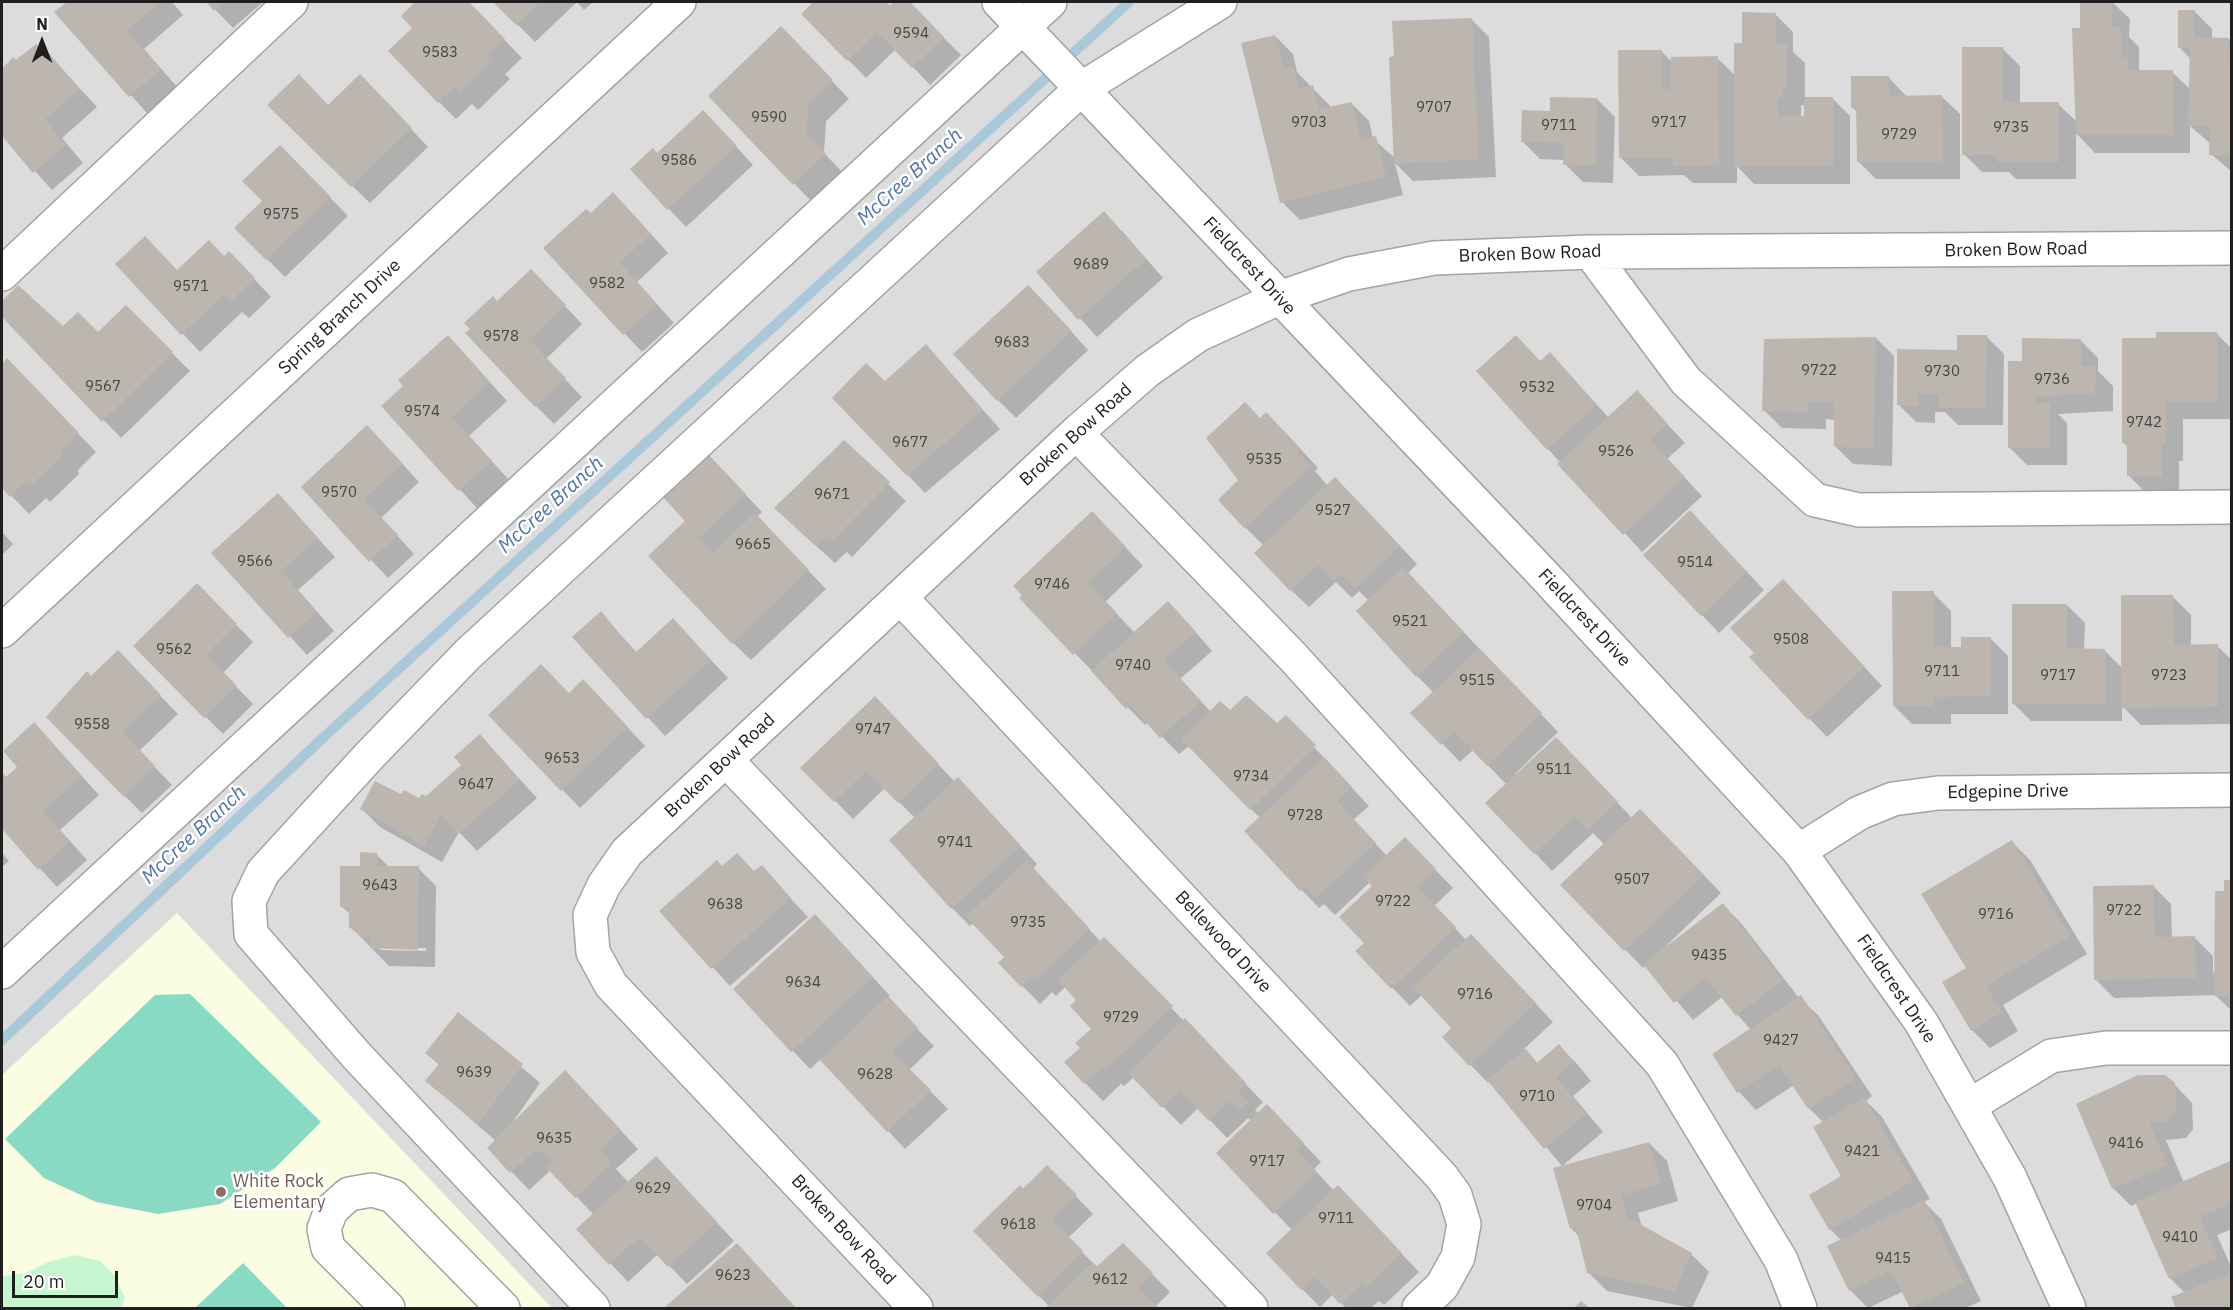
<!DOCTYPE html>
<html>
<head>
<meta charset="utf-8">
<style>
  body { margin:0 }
  #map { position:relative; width:2233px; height:1310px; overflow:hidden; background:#efede6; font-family:"IBM Plex Sans",sans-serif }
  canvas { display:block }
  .frame { position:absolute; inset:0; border:3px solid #1f1f1f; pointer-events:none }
  .north { position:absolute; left:12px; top:12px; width:60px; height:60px; -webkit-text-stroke:4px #fff; paint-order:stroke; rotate:0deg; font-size:16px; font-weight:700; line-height:24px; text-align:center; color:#1f1f1f }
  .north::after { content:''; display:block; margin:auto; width:21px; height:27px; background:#1f1f1f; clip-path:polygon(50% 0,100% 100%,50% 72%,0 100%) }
  .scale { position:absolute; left:12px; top:1271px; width:106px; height:27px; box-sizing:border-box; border:3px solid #1f1f1f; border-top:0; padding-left:8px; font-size:18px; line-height:21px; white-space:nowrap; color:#1f1f1f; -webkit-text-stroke:4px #fff; paint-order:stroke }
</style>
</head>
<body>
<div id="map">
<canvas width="2233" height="1310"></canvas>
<div class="frame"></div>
<div class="north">N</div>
<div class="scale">20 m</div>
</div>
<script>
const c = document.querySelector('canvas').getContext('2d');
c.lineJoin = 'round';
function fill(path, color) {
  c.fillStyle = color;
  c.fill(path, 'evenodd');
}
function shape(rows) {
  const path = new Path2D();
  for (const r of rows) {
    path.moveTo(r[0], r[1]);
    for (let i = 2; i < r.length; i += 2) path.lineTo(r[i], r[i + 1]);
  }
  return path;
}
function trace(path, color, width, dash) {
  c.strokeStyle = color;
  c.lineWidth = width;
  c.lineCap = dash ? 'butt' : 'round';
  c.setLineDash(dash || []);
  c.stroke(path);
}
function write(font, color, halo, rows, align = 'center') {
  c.font = font + ' "IBM Plex Sans",sans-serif';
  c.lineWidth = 5;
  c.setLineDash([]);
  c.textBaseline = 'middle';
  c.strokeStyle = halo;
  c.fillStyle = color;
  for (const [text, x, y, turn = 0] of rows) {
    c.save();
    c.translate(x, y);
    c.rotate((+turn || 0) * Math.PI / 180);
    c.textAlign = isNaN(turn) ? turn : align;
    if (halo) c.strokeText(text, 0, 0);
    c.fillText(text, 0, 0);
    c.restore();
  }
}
const residential = shape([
  [2,2,2231,2,2231,1308,2,1308]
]);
const education = shape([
  [177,913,552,1308,2,1308,2,1075]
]);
const park = shape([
  [75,1255,100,1261,115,1276,125,1298,121,1308,2,1308,2,1276,26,1273,48,1262]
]);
const pitch = shape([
  [190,994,321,1122,275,1168,220,1204,158,1214,96,1202,44,1178,5,1139,155,995],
  [243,1263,287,1308,195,1308]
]);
const shadow = shape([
  [69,2,172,2,183,15,144,49,178,88,148,114,56,12],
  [208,2,263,2,233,28],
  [414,2,468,2,522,58,505,74,510,79,478,110,472,104,456,119,439,102],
  [495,2,593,2,584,10,577,2,535,42],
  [816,2,885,2,890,7,896,2,908,2,961,55,930,85,896,49,866,78,803,14],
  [2081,2,2112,2,2130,19,2129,37,2139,47,2139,70,2172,72,2191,90,2191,59,2180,48,2194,11,2212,29,2212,39,2229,39,2232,42,2232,172,2211,154,2211,144,2190,126,2190,153,2095,153,2076,133,2076,179,2016,179,2009,172,1982,172,1964,154,2002,48,2020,66,2020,104,2058,104,2077,122],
  [1775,14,1793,32,1793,52,1805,63,1805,98,1832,98,1850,116,1850,184,1754,184,1737,166,1737,183,1693,183,1684,175,1639,176,1621,158,1661,51,1672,62,1717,58,1736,76,1744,45],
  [1801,105,1805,105,1805,118,1801,118],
  [1471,19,1489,37,1496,177,1413,181,1395,163,1403,195,1300,220,1282,202,1275,36,1293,54,1297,72,1332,108,1351,103,1369,121,1373,139,1395,158],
  [799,46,849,99,826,121,824,153,843,173,812,202,710,96],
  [46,52,97,107,62,138,83,163,52,190,2,134,2,71,13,59,17,62],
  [1889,78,1907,97,1942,97,1960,114,1960,179,1876,179,1858,161,1858,113,1852,107],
  [378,94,428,147,370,203,287,123,329,107],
  [1597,99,1615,117,1613,183,1583,182,1565,164,1565,160,1540,159,1522,141,1551,112],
  [721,130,753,165,686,227,632,170,657,155],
  [280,147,348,216,285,277,236,228,264,201],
  [631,212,668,253,637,282,674,323,642,352,545,248,591,215],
  [1122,231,1163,278,1097,337,1038,272],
  [224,257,247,271,271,297,249,318,242,312,200,352,117,264,178,271],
  [18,287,63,328,98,334,126,307,190,371,121,438,2,315,2,304],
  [549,289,582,324,546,359,582,397,554,424,536,406,497,303],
  [1046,304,1088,350,1016,418,998,400],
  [2217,334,2232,349,2232,419,2183,419,2183,461,2179,461,2179,494,2146,493,2128,475,2128,447,2123,442,2157,339],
  [1986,336,2004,354,2003,425,1958,425,1945,412,1935,412,1935,423,1916,422,1898,404,1958,351],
  [1876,338,1894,356,1892,466,1853,464,1835,446,1835,420,1826,419,1826,429,1782,428,1764,410],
  [2080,340,2098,358,2098,371,2113,386,2113,411,2058,414,2067,423,2067,465,2027,465,2009,447,2023,363],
  [926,346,1000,429,925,493,908,475],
  [1550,354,1609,418,1654,410,1685,443,1667,459,1702,496,1642,552,1548,449,1541,363],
  [465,355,507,401,469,436,509,480,477,508,383,406],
  [7,361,96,452,78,470,79,474,50,502,46,498,29,514,2,486,2,366],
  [1261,419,1284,431,1318,468,1315,471,1328,486,1353,496,1417,564,1408,573,1558,732,1515,774,1517,776,1574,757,1632,818,1658,828,1721,893,1665,947,1666,949,1723,905,1741,923,1799,998,1818,1015,1872,1096,1866,1101,1882,1117,1930,1199,1924,1202,1941,1219,1981,1301,1965,1308,1910,1308,1902,1292,1868,1308,1850,1290,1842,1241,1830,1229,1843,1176,1824,1123,1809,1108,1794,1085,1756,1110,1739,1092,1751,1030,1722,997,1693,1020,1646,965,1643,968,1563,885,1605,845,1593,833,1552,871,1535,853,1507,785,1473,750,1460,762,1413,713,1434,693,1417,676,1369,601,1359,591,1352,598,1336,582,1309,607,1291,590,1264,546,1245,527,1241,480],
  [844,442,906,501,852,557,847,552,835,563,794,526],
  [385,445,419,482,381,518,414,554,388,578,303,487],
  [725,473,762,512,757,517,826,589,751,660,733,643,687,521],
  [295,513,335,557,298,590,334,631,307,655,213,553],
  [1707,530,1764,590,1719,633,1702,615],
  [1110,531,1143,566,1105,602,1135,633,1186,621,1212,651,1180,679,1211,712,1230,713,1277,726,1286,717,1369,806,1353,820,1387,856,1405,839,1453,888,1434,906,1466,940,1489,954,1553,1022,1524,1049,1538,1064,1559,1046,1577,1064,1591,1081,1573,1096,1603,1132,1562,1166,1490,1081,1488,1083,1444,1037,1453,1028,1422,995,1410,1006,1357,951,1366,943,1374,886,1370,882,1335,915,1324,904,1319,908,1246,831,1260,818,1189,746,1179,754,1148,722,1145,725,1021,598],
  [2,532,13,544,2,555],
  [197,585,253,642,223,673,253,704,223,734,135,646],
  [1933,593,1951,611,1951,648,1963,648,1990,638,2008,656,2008,714,1951,714,1951,724,1912,724,1894,706],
  [2173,597,2191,615,2191,646,2217,646,2232,660,2232,724,2141,725,2122,706,2122,721,2031,721,2013,703,2067,605,2085,623,2084,650,2105,651,2122,668],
  [1801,599,1882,686,1827,737,1751,657],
  [601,613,637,653,673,620,728,678,665,736,574,637],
  [135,670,178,714,139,751,172,785,142,813,125,796,91,678],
  [569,695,601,699,645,746,580,808,490,715],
  [892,716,955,782,976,797,1037,864,1032,869,1101,942,1104,939,1263,1102,1255,1110,1259,1114,1285,1124,1321,1162,1314,1169,1334,1191,1355,1205,1419,1272,1384,1305,1379,1301,1371,1308,1346,1308,1333,1294,1320,1307,1302,1289,1292,1230,1218,1153,1252,1121,1248,1118,1227,1138,1198,1108,1181,1125,1134,1077,1124,1086,1121,1084,1103,1101,1085,1083,1082,1048,1093,1029,1078,1000,1065,987,1056,996,1052,992,1040,1004,1000,963,1006,957,973,923,970,926,952,908,891,840,915,818,885,788,853,819,803,768],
  [34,724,99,795,60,830,87,860,57,887,2,827,2,774,6,779,20,767],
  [480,736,537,798,477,851,459,832,442,862,380,827,362,809,402,796,420,800,426,798,463,766],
  [2012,842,2030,860,2087,954,2003,1005,2018,1031,1990,1048,1972,1030,1968,968],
  [2,853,9,861,2,867],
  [376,854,389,867,418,868,436,886,435,967,389,966,351,927,351,915,341,906,361,867],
  [378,947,426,948,426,951,381,950],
  [723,867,754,872,761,867,808,917,730,986,661,911],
  [2232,881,2232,1011,2215,995,2114,998,2096,980,2153,886,2171,904,2172,938,2195,938,2213,956,2213,973,2216,973,2225,893],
  [833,934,890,996,887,998,934,1046,909,1070,948,1109,905,1149,821,1059,810,1069,735,989],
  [459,1014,540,1083,508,1129,583,1090,638,1149,616,1169,629,1183,674,1176,734,1241,687,1284,658,1254,628,1282,578,1229,594,1215,551,1170,529,1190,489,1148,496,1141,427,1081,439,1065,427,1053],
  [2174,1084,2192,1103,2193,1129,2186,1138,2166,1140,2184,1183,2229,1163,2232,1165,2232,1229,2217,1235,2232,1269,2232,1308,2177,1308,2173,1298,2185,1293,2170,1278,2137,1203,2131,1206,2113,1188,2078,1105],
  [1649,1143,1667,1161,1678,1201,1638,1213,1642,1227,1691,1254,1709,1272,1692,1308,1607,1291,1589,1273,1580,1237,1571,1228],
  [1047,1167,1093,1214,1068,1238,1098,1268,1123,1245,1170,1292,1156,1306,1158,1308,1047,1308,1049,1306,975,1231],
  [737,1245,796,1308,666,1308]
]);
const stream = shape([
  [2,1040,325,736,1129,2]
]);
const building = shape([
  [67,2,160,2,127,31,161,69,129,97,54,12],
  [206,2,225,2,214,11],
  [412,2,469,2,505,39,488,55,493,60,467,86,459,93,454,87,438,103,388,51,412,28,401,16,414,3],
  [493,2,541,2,516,25],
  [813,2,886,2,890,5,894,2,910,2,944,37,912,68,877,32,847,61,801,14],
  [2080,2,2112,2,2112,27,2121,27,2121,57,2128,57,2128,70,2173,70,2173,135,2076,135,2072,28,2080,28],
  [2178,10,2195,10,2194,37,2229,38,2232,155,2209,155,2210,126,2188,126,2190,48,2178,48],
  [1742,12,1776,13,1776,44,1787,44,1787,88,1783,88,1783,98,1778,98,1778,116,1804,116,1804,97,1833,97,1833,166,1734,166,1734,43,1742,43],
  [1472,18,1479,159,1394,164,1389,57,1394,56,1392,21],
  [781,26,833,80,809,103,806,133,826,154,793,185,708,96],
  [1275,35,1284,68,1293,66,1299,89,1313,85,1319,109,1352,102,1361,140,1376,136,1386,177,1280,203,1241,43],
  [36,44,43,52,46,50,80,89,45,119,66,145,33,173,2,136,2,69,13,57,16,60],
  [1962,47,2003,47,2003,102,2059,102,2059,162,1997,162,1997,155,1962,155],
  [1618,50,1662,50,1662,89,1671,89,1671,57,1718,56,1719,165,1673,166,1673,158,1619,158],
  [299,74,328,105,360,74,412,128,351,187,267,105],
  [1851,76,1889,76,1889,96,1942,95,1943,161,1857,162,1856,108,1851,108],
  [1550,97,1597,98,1596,165,1563,165,1564,143,1521,142,1522,110,1550,111],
  [703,110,737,146,667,210,630,169,653,148,657,153],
  [280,145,331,197,266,260,234,228,262,201,242,181],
  [613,192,651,234,620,263,657,304,623,335,543,248,586,209,591,213],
  [1104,211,1146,259,1078,320,1036,272],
  [145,236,177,270,209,240,224,256,229,251,255,278,230,302,224,295,181,335,115,264],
  [531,269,566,305,529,340,566,378,535,407,465,333,470,329,464,323,493,296,497,301],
  [18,285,63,326,78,312,98,332,126,305,173,352,102,422,2,317,2,301],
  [1028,285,1072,331,997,401,953,354],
  [2156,332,2217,332,2217,402,2166,402,2166,443,2162,443,2162,477,2127,476,2127,443,2122,443,2122,338,2156,338],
  [448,335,490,382,452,417,492,461,458,491,381,406,403,386,398,380],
  [1516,335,1540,361,1550,352,1597,405,1547,450,1476,371],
  [1957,335,1987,335,1986,408,1939,408,1939,394,1918,394,1918,406,1897,405,1897,349,1957,350],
  [1876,337,1874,448,1834,447,1834,403,1808,402,1808,412,1762,411,1764,339],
  [2022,338,2081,339,2081,366,2096,366,2095,393,2036,397,2036,403,2050,403,2050,448,2008,448,2008,361,2022,361],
  [926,344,983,410,907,476,832,398,866,363,885,381],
  [7,358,79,433,61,451,62,456,31,485,27,481,10,497,2,488,2,364],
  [1637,390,1668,424,1650,440,1685,477,1623,535,1557,464],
  [1245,402,1260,418,1266,412,1301,449,1298,452,1311,467,1244,528,1218,500,1238,480,1206,438],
  [367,425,403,464,364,499,398,535,369,562,301,487],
  [844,440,890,482,833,540,828,535,816,546,774,508],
  [707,453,746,494,699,538,713,553,755,513,809,570,732,644,648,556,685,521,662,496],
  [1335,477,1400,546,1355,589,1341,574,1333,581,1318,565,1290,591,1254,553],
  [278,493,318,538,281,571,317,612,288,638,211,553],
  [1690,510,1747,572,1701,616,1643,555],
  [1092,511,1126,547,1088,583,1117,613,1073,655,1019,598,1022,595,1013,586],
  [1403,567,1464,632,1416,677,1356,611],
  [1783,579,1865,667,1808,720,1749,657,1754,653,1730,628],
  [197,583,237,624,206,654,237,686,204,718,133,646],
  [1892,591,1934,591,1934,647,1961,647,1961,637,1991,637,1991,696,1933,697,1933,706,1893,706],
  [2121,595,2173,595,2174,645,2218,644,2218,707,2121,708],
  [1168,601,1196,632,1164,660,1201,701,1160,738,1130,705,1126,709,1091,671],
  [2012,604,2067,604,2067,648,2105,649,2105,704,2012,704],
  [601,611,635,653,673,618,711,660,646,719,572,637],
  [1479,648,1542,713,1487,766,1455,732,1441,745,1410,713],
  [118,650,161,695,123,732,155,766,124,797,46,717,87,671,91,676],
  [541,664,569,693,583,679,628,727,561,791,488,715],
  [1246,695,1277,723,1286,715,1316,745,1250,810,1181,739,1220,701,1230,710],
  [875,696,939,764,898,803,866,771,834,802,800,768],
  [34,722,82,776,43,811,70,841,38,870,2,829,2,772,6,777,17,767,3,751],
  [480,734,520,780,458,834,441,814,424,846,360,809,375,781,401,794,404,790,419,798,422,794,426,796,461,765,454,757],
  [1556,737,1618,802,1588,830,1574,816,1534,854,1485,803],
  [1324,757,1352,787,1337,801,1376,843,1316,898,1305,886,1300,891,1244,831],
  [958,777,1021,846,951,909,889,840],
  [1640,809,1704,875,1624,951,1560,885],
  [1405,837,1436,869,1417,887,1456,927,1391,989,1355,951,1364,943,1339,917,1372,886,1363,877],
  [2012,840,2070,936,1986,986,2002,1012,1971,1031,1942,982,1966,968,1921,894],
  [360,852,377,853,377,866,419,866,418,950,370,948,370,937,362,937,349,927,349,907,340,907,340,866,360,866],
  [737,853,754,871,762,865,791,898,711,969,659,911,717,860,722,866],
  [1026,860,1090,929,1037,979,1033,976,1021,987,998,963,1004,957,966,917],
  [2224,880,2232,880,2232,997,2214,996,2215,891,2224,891],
  [2154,885,2155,937,2195,936,2196,978,2094,980,2093,886],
  [1723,903,1783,980,1736,1016,1706,978,1674,1003,1643,964],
  [815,914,873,977,791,1052,733,989],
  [1471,934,1536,1003,1469,1066,1442,1037,1451,1028,1413,987],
  [1104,937,1173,1006,1105,1070,1103,1067,1084,1084,1064,1062,1080,1048,1075,1043,1091,1029,1070,1006,1076,1000,1057,979],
  [1801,995,1856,1078,1808,1109,1779,1065,1737,1093,1712,1054],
  [888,996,918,1028,892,1052,931,1090,887,1132,820,1060],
  [458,1012,523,1064,478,1124,425,1081,439,1064,425,1053],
  [1185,1018,1246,1083,1238,1091,1249,1102,1239,1111,1230,1101,1209,1121,1180,1091,1162,1108,1128,1073],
  [1559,1044,1574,1062,1556,1077,1586,1114,1544,1149,1487,1080,1526,1049,1537,1063],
  [565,1070,621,1130,600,1150,612,1163,575,1198,545,1166,552,1161,541,1150,537,1153,535,1150,510,1173,487,1148],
  [2138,1075,2165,1075,2175,1083,2176,1110,2168,1121,2149,1123,2168,1165,2112,1189,2076,1104],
  [1864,1097,1913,1181,1829,1230,1809,1195,1841,1176,1813,1127],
  [1267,1104,1304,1143,1297,1150,1317,1172,1273,1214,1216,1153],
  [1649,1142,1661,1184,1621,1195,1627,1217,1692,1253,1674,1291,1587,1273,1576,1227,1570,1229,1553,1168],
  [656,1156,717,1222,668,1267,640,1237,609,1265,576,1229],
  [2230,1161,2232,1203,2200,1217,2218,1258,2169,1279,2135,1202],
  [1047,1165,1077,1195,1052,1219,1083,1251,1038,1297,973,1231,1020,1185,1023,1189],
  [1338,1185,1402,1253,1365,1289,1361,1284,1340,1304,1314,1277,1301,1290,1266,1253],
  [1924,1200,1964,1283,1911,1308,1890,1271,1849,1291,1827,1246],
  [737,1243,796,1308,664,1308],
  [1123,1243,1153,1273,1139,1288,1159,1308,1045,1308,1092,1263,1096,1267],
  [2232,1272,2232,1308,2176,1308,2171,1297],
  [1581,1301,1590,1308,1574,1308]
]);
const minor = shape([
  [999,2,1543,574,1799,851,1921,1022,2010,1178,2069,1308],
  [1590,252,1686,381,1815,500,1859,510,2232,507],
  [2,274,291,2],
  [1076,433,1293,657,1662,1064,1781,1260,1800,1308],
  [900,597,1442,1177,1455,1195,1464,1224,1458,1257,1442,1286,1419,1308],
  [2,631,679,2],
  [726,760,1251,1308],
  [1799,851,1859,813,1893,799,1938,793,2232,790],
  [2,972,1050,2],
  [1969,1106,2051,1056,2106,1048,2232,1048],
  [388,1308,328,1248,324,1229,331,1210,349,1194,372,1190,393,1196,503,1308],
  [593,1308,356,1055,251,934,249,901,263,872,371,754,468,654,1081,89,1220,2],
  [916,1308,611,985,593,952,590,915,604,885,627,852,1076,433,1147,371,1198,335,1279,298,1349,274,1434,258,1590,252,2232,248]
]);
const markers = [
  [221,1192,6,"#8d6e63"]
];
const numberNames = [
  ["9594",911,34],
  ["9583",440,53],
  ["9707",1434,108],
  ["9590",769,118],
  ["9703",1309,123],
  ["9717",1669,123],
  ["9711",1559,126],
  ["9735",2011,128],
  ["9729",1899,135],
  ["9586",679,161],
  ["9575",281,215],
  ["9689",1091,265],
  ["9582",607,284],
  ["9571",191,287],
  ["9578",501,337],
  ["9683",1012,343],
  ["9722",1819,371],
  ["9730",1942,372],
  ["9736",2052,380],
  ["9567",103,387],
  ["9532",1537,388],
  ["9574",422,412],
  ["9742",2144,423],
  ["9677",910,443],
  ["9526",1616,452],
  ["9535",1264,460],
  ["9570",339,493],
  ["9671",832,495],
  ["9527",1333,511],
  ["9665",753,545],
  ["9566",255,562],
  ["9514",1695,563],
  ["9746",1052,585],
  ["9521",1410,622],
  ["9508",1791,640],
  ["9562",174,650],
  ["9740",1133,666],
  ["9711",1942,672],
  ["9717",2058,676],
  ["9723",2169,676],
  ["9515",1477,681],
  ["9558",92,725],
  ["9747",873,730],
  ["9653",562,759],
  ["9511",1554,770],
  ["9734",1251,777],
  ["9647",476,785],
  ["9728",1305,816],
  ["9741",955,843],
  ["9507",1632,880],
  ["9643",380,886],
  ["9722",1393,902],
  ["9638",725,905],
  ["9722",2124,911],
  ["9716",1996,915],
  ["9735",1028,923],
  ["9435",1709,956],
  ["9634",803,983],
  ["9716",1475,995],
  ["9729",1121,1018],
  ["9427",1781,1041],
  ["9639",474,1073],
  ["9628",875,1075],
  ["9710",1537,1097],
  ["9635",554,1139],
  ["9416",2126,1144],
  ["9421",1862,1152],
  ["9717",1267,1162],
  ["9629",653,1189],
  ["9704",1594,1206],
  ["9711",1336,1219],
  ["9618",1018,1225],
  ["9410",2180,1238],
  ["9415",1893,1259],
  ["9623",733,1276],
  ["9612",1110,1280]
];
const streetNames = [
  ["Broken Bow Road",2016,250,-1],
  ["Broken Bow Road",1530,254,-2],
  ["Fieldcrest Drive",1249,266,47],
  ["Spring Branch Drive",340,317,-43],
  ["Broken Bow Road",1076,435,-42],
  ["Fieldcrest Drive",1584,618,47],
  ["Broken Bow Road",720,766,-43],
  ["Edgepine Drive",2008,792,-1],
  ["Bellewood Drive",1223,942,47],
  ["Fieldcrest Drive",1896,989,56],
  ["Broken Bow Road",843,1230,47]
];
const educationNames = [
  ["White Rock",233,1182],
  ["Elementary",233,1203]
];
const waterNames = [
  ["McCree Branch",910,177,-42],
  ["McCree Branch",551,505,-42],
  ["McCree Branch",194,835,-43]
];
fill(residential, '#dddcdc');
fill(education, '#fafde1');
fill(park, '#c6f6d0');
fill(pitch, '#89dac5');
fill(shadow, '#0003');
trace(stream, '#a9c9da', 10);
fill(building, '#bcb6af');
trace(minor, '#a3a3a3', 36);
trace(minor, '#fff', 33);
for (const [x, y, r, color] of markers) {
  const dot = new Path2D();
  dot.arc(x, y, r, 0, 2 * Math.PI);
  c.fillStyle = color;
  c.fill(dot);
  trace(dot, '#fff', 2);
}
write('15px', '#464543', null, numberNames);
write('18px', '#1f1f1f', '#fff', streetNames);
write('18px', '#785e54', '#fff', educationNames, 'left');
write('italic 20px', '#5172aa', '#fff', waterNames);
</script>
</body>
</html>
